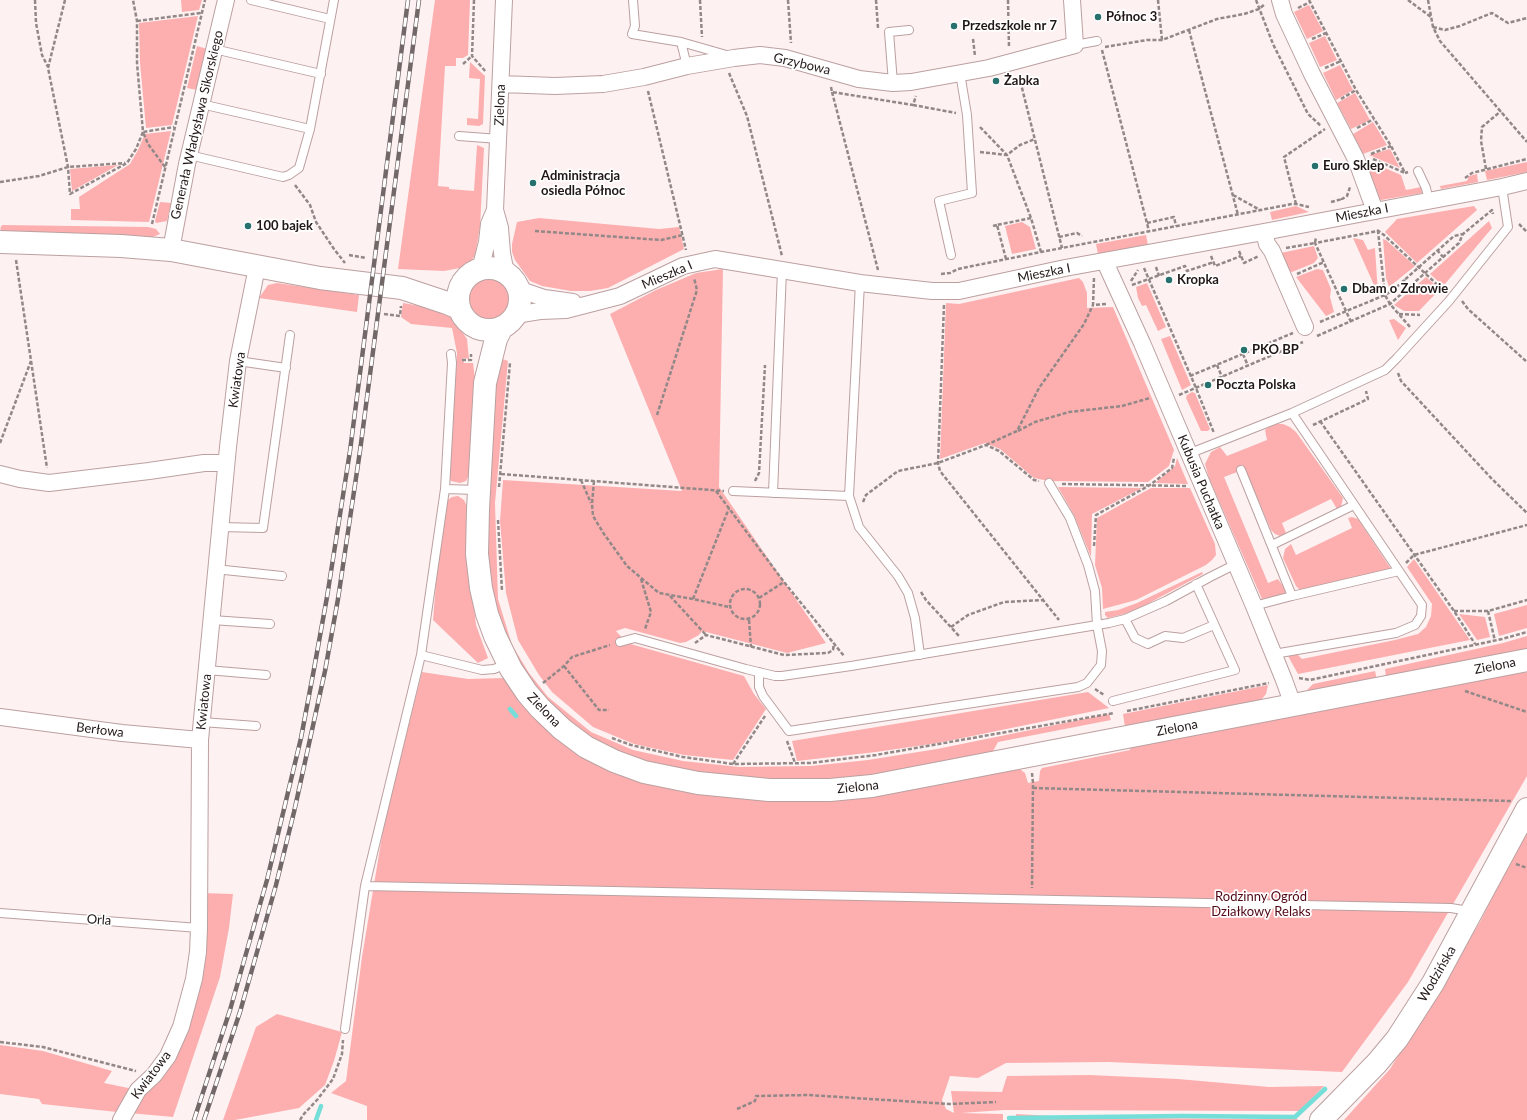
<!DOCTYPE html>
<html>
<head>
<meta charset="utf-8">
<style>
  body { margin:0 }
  canvas { display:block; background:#fdf1f1 }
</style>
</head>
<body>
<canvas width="1527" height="1120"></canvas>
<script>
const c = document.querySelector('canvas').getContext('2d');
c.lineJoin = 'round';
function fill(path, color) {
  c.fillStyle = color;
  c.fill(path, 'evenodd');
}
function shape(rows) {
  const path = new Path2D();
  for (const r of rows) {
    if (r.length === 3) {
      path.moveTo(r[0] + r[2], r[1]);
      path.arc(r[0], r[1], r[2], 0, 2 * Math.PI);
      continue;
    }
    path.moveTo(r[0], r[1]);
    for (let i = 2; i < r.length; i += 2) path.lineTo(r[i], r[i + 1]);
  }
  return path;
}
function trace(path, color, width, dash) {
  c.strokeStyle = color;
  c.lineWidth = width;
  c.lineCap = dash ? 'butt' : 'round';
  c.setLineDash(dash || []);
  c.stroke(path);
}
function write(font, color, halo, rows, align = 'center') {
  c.font = font + ' Lato,sans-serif';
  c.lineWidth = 3.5;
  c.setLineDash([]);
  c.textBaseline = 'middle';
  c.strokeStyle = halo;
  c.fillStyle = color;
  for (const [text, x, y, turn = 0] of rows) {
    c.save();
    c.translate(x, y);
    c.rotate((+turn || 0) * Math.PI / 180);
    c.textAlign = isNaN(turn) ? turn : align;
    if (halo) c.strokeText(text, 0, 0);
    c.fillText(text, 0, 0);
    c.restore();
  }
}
const green = shape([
  [181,0,202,0,199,10,182,12],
  [435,0,470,0,468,55,463,58,456,58,456,66,445,66,438,186,449,187,449,189,474,191,477,145,484,148,480,227,475,255,470,263,465,267,444,271,398,269],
  [1309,5,1323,31,1307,39,1294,12],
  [198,16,172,125,146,128,140,63,139,23],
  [1325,36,1337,60,1320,67,1309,43],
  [197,46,207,49,197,90,187,88],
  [470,62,485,76,483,124,479,126,467,125,467,118,478,119,480,79,469,78],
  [1340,65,1353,90,1336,100,1323,73],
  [1355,93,1370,120,1351,129,1337,103],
  [1373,122,1387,145,1363,154,1353,134],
  [171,131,149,222,71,220,71,209,80,209,79,197,130,164,138,150,145,134],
  [1390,149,1400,168,1369,155],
  [1366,160,1401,175,1406,190,1421,187,1422,193,1381,200,1378,198],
  [1527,162,1527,172,1487,180,1485,171],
  [118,165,72,191,70,169],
  [1477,174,1478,182,1441,189,1440,186,1467,181,1469,176],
  [160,202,171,203,167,221,156,223,155,221],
  [1296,206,1309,212,1272,220,1270,212],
  [1474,206,1477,210,1417,263,1385,232,1397,219],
  [539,218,659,229,679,227,684,249,608,288,590,291,571,291,542,286,530,281,515,260,512,252,512,244,517,222],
  [1489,221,1492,228,1445,284,1440,283,1430,274],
  [1022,222,1030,227,1036,249,1012,254,1005,226],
  [2,225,148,227,156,229,160,234,150,238,8,234,0,229],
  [1146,235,1148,245,1098,254,1096,244],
  [1353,238,1363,240,1368,250,1375,248,1378,294],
  [1383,239,1386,240,1415,266,1389,287,1386,278],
  [1314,246,1318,258,1314,263,1292,272,1282,270,1276,254],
  [723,269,719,487,826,643,787,653,702,631,699,635,686,642,680,643,625,628,616,631,627,643,744,676,754,694,766,709,733,760,684,755,634,744,593,727,552,692,539,675,518,640,506,593,500,521,503,480,682,491,610,314,656,290,696,273],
  [1317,269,1323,270,1331,289,1330,297,1334,312,1326,316,1296,277],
  [1426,277,1440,289,1419,311,1404,311,1394,305],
  [490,298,21],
  [1079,278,1083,282,1087,293,1087,308,1113,307,1174,450,1169,466,1148,482,1049,481,1034,478,1000,449,985,443,940,459,946,303,959,304],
  [277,283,359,295,357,312,259,298,268,285],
  [1147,283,1166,327,1158,331,1146,305,1142,306,1138,298,1136,287],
  [403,303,437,309,451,316,467,339,469,359,463,358,464,363,473,363,475,380,472,469,466,481,460,483,451,481,448,474,450,468,457,353,452,328,411,324,401,317],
  [1394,319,1406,328,1398,340,1389,320],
  [1170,336,1191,385,1182,390,1161,339],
  [497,357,508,361,495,503,498,599,512,645,529,673,548,697,591,732,633,750,683,761,739,767,811,766,868,760,937,749,1109,714,1111,720,998,742,991,755,857,778,768,781,674,773,583,738,546,702,528,679,510,647,495,608,490,584,487,546],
  [1192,392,1195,393,1210,429,1208,431,1201,431,1186,398,1187,395],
  [1277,424,1283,424,1290,427,1296,432,1343,498,1341,507,1337,509,1331,499,1282,523,1286,533,1280,536,1275,534,1271,530,1245,469,1224,477,1268,583,1278,579,1285,589,1285,595,1262,599,1209,478,1205,464,1211,452,1220,447,1227,456,1267,440,1265,430,1270,426],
  [1177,458,1188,484,1155,483,1175,466],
  [1058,487,1142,488,1092,514,1091,557,1074,515],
  [1151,488,1190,488,1215,544,1216,555,1212,560,1206,565,1136,600,1103,609,1102,588,1095,565,1097,518],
  [458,496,464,500,470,513,472,589,476,625,488,658,478,663,433,620,442,511,446,501,452,497],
  [1352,517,1358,519,1391,569,1300,590,1296,586,1283,558,1285,549,1291,544,1296,555,1352,528,1348,518],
  [1414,559,1470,640,1298,674,1288,656,1296,653,1302,659,1395,640,1418,634,1426,627,1431,616,1432,604,1407,567],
  [1202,572,1203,574,1140,608,1124,614,1108,618,1105,615,1105,612,1118,610,1137,603],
  [1527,605,1527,628,1499,636,1494,614],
  [1459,614,1485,617,1490,637,1477,640],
  [1527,636,1527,650,1386,678,1385,669,1503,643],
  [1375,671,1377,680,1312,692,1307,690,1313,684],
  [422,672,468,679,505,678,646,783,684,792,727,796,1017,767,1025,773,1028,783,1039,781,1040,771,1042,768,1130,750,1130,746,1363,699,1527,672,1527,776,1408,982,1342,1072,1108,1062,1006,1063,978,1078,950,1076,942,1100,946,1109,954,1113,951,1091,1002,1092,1007,1076,1089,1075,1178,1079,1269,1087,1324,1086,1300,1111,1004,1110,961,1113,1003,1114,1003,1120,367,1120,367,1106,331,1093,346,1081,362,957,384,824],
  [1268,685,1266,694,1261,700,1125,727,1123,714],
  [1088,692,1109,708,938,743,876,752,797,761,792,741],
  [1527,829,1527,1120,1344,1120,1390,1069,1480,922],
  [202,893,233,894,229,928,220,977,173,1117,129,1113,171,1061],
  [277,1014,342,1032,334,1061,325,1085,299,1108,235,1120,223,1120,256,1027],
  [0,1045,43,1051,112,1071,104,1083,133,1089,117,1112,42,1104,39,1099,0,1094],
  [1016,1114,1089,1118,1298,1119,1297,1120,1016,1120]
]);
const stream = shape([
  [510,709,516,716],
  [1009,1118,1182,1116,1295,1117,1325,1089],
  [316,1120,321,1106]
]);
const path = shape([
  [35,0,36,23,42,55,48,67],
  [65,0,48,68,68,167,70,194,127,163,136,149,143,132,137,63,137,21,133,0],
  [474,0,472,56,486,72],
  [700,0,702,37],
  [788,0,791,43],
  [876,0,878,28],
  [1008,0,1009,48],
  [1158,0,1162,40],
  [1256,0,1273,44,1308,114,1321,126],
  [1309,0,1356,90,1391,146,1405,173,1408,172],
  [1408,0,1431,17],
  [1428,0,1433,27,1440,41,1527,142],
  [1298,8,1310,2],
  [137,21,201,13],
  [1433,27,1445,30,1460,26,1492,13,1508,23,1527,18],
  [1189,30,1238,215],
  [973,39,975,56],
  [1312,39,1326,33],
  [1105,47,1147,40,1162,40,1217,19,1244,14,1259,9,1265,4],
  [1102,50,1149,231],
  [463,64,472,56],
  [1325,68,1341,61],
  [729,73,747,116,782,256],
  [1019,76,1062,248],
  [831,87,832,92,913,105,916,96],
  [648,91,686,250],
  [832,92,878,270],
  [1341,99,1356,90],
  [913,105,956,113],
  [980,127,1007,155,1031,218,1041,252],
  [1357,128,1374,119],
  [980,152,1007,155,1020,145,1035,139],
  [1371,154,1391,146],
  [1373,159,1405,173],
  [165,167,148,144,143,132,174,127],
  [1486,169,1481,141,1482,127,1501,111],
  [1465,178,1472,173,1527,159],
  [0,182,39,176,68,167,125,163],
  [295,185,310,205,316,222,334,249,345,263],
  [1233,195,1260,210],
  [1342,200,1342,199,1347,196,1350,187],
  [1331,202,1342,199],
  [1296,204,1284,157,1325,129],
  [1147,223,1174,217,1176,226],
  [152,224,205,0],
  [1519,224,1527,232],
  [993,226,997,225],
  [1377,230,1384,235,1443,290],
  [535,231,661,240,683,235],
  [1059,237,1077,233,1082,236],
  [1286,248,1315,243,1316,237],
  [1437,250,1443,257],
  [1239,251,1244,263,1259,256],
  [349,255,366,258],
  [1211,256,1215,266,1241,256],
  [1006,259,997,225,1031,218],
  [16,260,47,468],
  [1156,267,1159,276],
  [1144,268,1196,388,1214,433],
  [941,274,950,273,958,269,1041,252,1292,204,1296,204,1309,207],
  [1297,274,1324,262],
  [1094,278,1093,305,1107,304],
  [1403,280,1410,287],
  [1131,281,1138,270],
  [1132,285,1185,266,1187,271,1214,262],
  [1462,301,1468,309,1527,362],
  [944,305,938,463,940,471,1059,620],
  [384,314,400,316,401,306],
  [1399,314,1420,315],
  [1320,322,1385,295,1392,291,1454,236,1463,234],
  [1351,322,1315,243,1378,231,1385,295,1390,304,1410,327],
  [1317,336,1390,304,1459,243,1463,234,1492,210,1493,214],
  [1269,343,1273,355],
  [1243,354,1248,366],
  [462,360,471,360,471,354],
  [1217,365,1222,377],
  [1398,373,1401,381,1492,479,1527,513],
  [1190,376,1293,333],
  [1179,395,1303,342],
  [657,415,697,290,694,278],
  [1320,421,1454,611,1475,644],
  [1313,425,1368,399,1366,391],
  [1018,431,1035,422,1069,412,1122,406,1150,398],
  [0,443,31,361],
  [986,445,1017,431,1039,388,1084,324,1093,305],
  [501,474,724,491],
  [581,480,591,503],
  [594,481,592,504,593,516,604,534,627,566,659,593,693,599,729,607],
  [755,481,759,473,765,365],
  [1062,484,1187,486],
  [499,487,510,363],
  [716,491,784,582,844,656],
  [863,502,866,495,898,471,938,463,986,445,999,451,1034,480,1039,481],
  [498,520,502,591],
  [1094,546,1096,515,1150,485,1172,468,1174,458],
  [1406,563,1414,555,1527,525],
  [641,579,651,612,645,629],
  [745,604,15],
  [921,592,926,600,959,636],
  [670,596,706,635],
  [759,598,784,582],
  [693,599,729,508],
  [1454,611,1488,611,1527,600],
  [1488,611,1495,641],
  [749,620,751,647],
  [951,627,968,615,1004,602,1044,600],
  [695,643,706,635,784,655,828,653,833,650,834,643],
  [564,666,599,710,609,710],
  [1299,678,1310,680,1502,639,1527,632],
  [543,683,564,666,572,657,610,645],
  [1095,689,1104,695],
  [1465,691,1527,712],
  [1127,711,1269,683],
  [612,738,631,745,683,757,733,764,810,763,876,755,1114,713],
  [787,741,795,763],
  [733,764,765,716],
  [1032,773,1033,783,1032,888],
  [1033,788,1511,801],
  [1516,864,1527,868],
  [0,1042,43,1047,136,1071],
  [737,1109,755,1101,756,1096,808,1095,949,1104,996,1102],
  [300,1120,303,1115,317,1100,333,1079,342,1054,343,1040]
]);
const lane = shape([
  [251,0,330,19],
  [633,0,635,26,632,34,681,42,687,66],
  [681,42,730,56],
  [1075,45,1097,41],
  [214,49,321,74],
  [893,83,889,32,909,30],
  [201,104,310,129],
  [459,136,499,139],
  [189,155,283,177,289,175,299,168,310,129,334,0],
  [1418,171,1426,188,1429,201],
  [951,255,939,201,972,193,967,115,960,73],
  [860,283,849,496,859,527,898,576,908,593,915,618,920,655],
  [238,361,286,368],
  [1188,454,1292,413,1385,370,1397,358,1449,301,1508,227,1502,187],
  [1241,470,1292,596],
  [445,489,478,490],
  [733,491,849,496],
  [773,493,782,270],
  [220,527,263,528,290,335],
  [1272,545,1354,505],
  [215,569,282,576],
  [1254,606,1292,596,1399,571],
  [1125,619,1135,638,1148,644,1165,636,1183,638,1214,625],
  [212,620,270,624],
  [620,642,635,638,746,669,775,676,782,676,851,666,1109,623,1125,619,1166,601,1210,577,1236,564],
  [1274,654,1396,633,1415,625,1421,616,1422,605,1292,413],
  [421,655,482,670,494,669,507,664],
  [207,670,266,675],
  [759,672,759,687,763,696,789,731,1078,687,1087,683,1101,665,1102,651,1097,625,1095,591,1088,565,1070,518,1049,483],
  [1113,701,1235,670,1196,584],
  [202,722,256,726],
  [365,886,1451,908,1463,910,1469,914],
  [0,913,199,928],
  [345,1029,365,886,421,655,445,489,452,363,451,354]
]);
const street = shape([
  [504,0,495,210,500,228,502,253,506,274],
  [1280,0,1284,14,1312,74,1356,159,1375,211],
  [501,84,555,86,603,84,644,77,687,66,734,58,760,55,785,58,859,79,893,83,911,82,989,68,1075,45,1072,0],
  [1264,232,1267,244,1272,251,1305,327],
  [171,250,187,164,226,0],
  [1105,262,1142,343,1254,606,1284,680,1293,705],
  [480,270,487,242,489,224,495,210],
  [518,289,544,298,573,302],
  [515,315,540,311,566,310,620,296,683,266,715,259,860,283,932,291,959,291,1065,268,1269,231,1502,187,1527,181],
  [0,474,20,479,49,483,149,471,204,463,226,463],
  [0,717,122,733,200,740],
  [121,1120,138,1090,154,1075,168,1056,181,1027,194,979,198,952,199,928,200,740,228,447,238,361,257,267]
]);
const secondary = shape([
  [0,242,121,246,171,250,320,278,402,288,447,303,459,308],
  [489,299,31],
  [502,327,496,339,485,383,478,509,477,554,481,588,487,614,495,636,511,669,527,693,540,708,562,729,586,747,614,761,644,772,698,783,769,790,830,790,872,786,1527,660],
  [1321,1120,1377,1063,1397,1039,1433,983,1527,809]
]);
const rail = shape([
  [194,1120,230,1010,267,880,301,738,314,669,327,597,350,451,408,0],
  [204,1120,240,1012,276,885,294,812,325,671,338,599,360,451,419,0]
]);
const markers = [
  [1098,17,4,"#26706d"],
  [954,26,4,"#26706d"],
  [996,81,4,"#26706d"],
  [1315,166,4,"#26706d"],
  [533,183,4,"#26706d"],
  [248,226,4,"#26706d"],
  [1169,280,4,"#26706d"],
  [1344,289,4,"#26706d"],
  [1244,350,4,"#26706d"],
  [1208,385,4,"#26706d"]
];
const poiNames = [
  ["Północ 3",1106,17],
  ["Przedszkole nr 7",962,26],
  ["Żabka",1004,81],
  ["Euro Sklep",1323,166],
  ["Administracja",541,176],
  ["osiedla Północ",541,191],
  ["100 bajek",256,226],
  ["Kropka",1177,280],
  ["Dbam o Zdrowie",1352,289],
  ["PKO BP",1252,350],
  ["Poczta Polska",1216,385]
];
const streetNames = [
  ["Grzybowa",802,64,13],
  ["Zielona",500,105,-88],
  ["Generała Władysława Sikorskiego",197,125,-77],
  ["Mieszka I",1362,213,-11],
  ["Mieszka I",1044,273,-11],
  ["Mieszka I",667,275,-23],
  ["Kwiatowa",237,380,-82],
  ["Kubusia Puchatka",1201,482,67],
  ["Zielona",1495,666,-11],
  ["Kwiatowa",204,702,-84],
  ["Zielona",544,710,46],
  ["Zielona",1177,728,-11],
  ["Berłowa",100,730,7],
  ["Zielona",858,787,-6],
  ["Orla",99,920,4],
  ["Wodzińska",1437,974,-60],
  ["Kwiatowa",151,1075,-53]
];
const parkNames = [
  ["Rodzinny Ogród",1261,897],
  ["Działkowy Relaks",1261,912]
];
fill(green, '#fdafb0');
trace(stream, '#75ded8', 4.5);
trace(lane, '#bca0a0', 10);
trace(street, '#bca0a0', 18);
trace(secondary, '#bca0a0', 24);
trace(path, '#938888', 2.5, [4, 2]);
trace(lane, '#fff', 8);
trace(street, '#fff', 16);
trace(secondary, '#fff', 22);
trace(rail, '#736868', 4.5);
trace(rail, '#fff', 3, [9]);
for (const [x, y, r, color] of markers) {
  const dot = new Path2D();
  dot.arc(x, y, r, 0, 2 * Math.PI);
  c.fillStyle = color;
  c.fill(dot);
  trace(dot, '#fff', 1.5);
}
write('bold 13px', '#211717', '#fff', poiNames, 'left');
write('13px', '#211717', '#fff', streetNames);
write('13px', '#500715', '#fff', parkNames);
</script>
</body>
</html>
